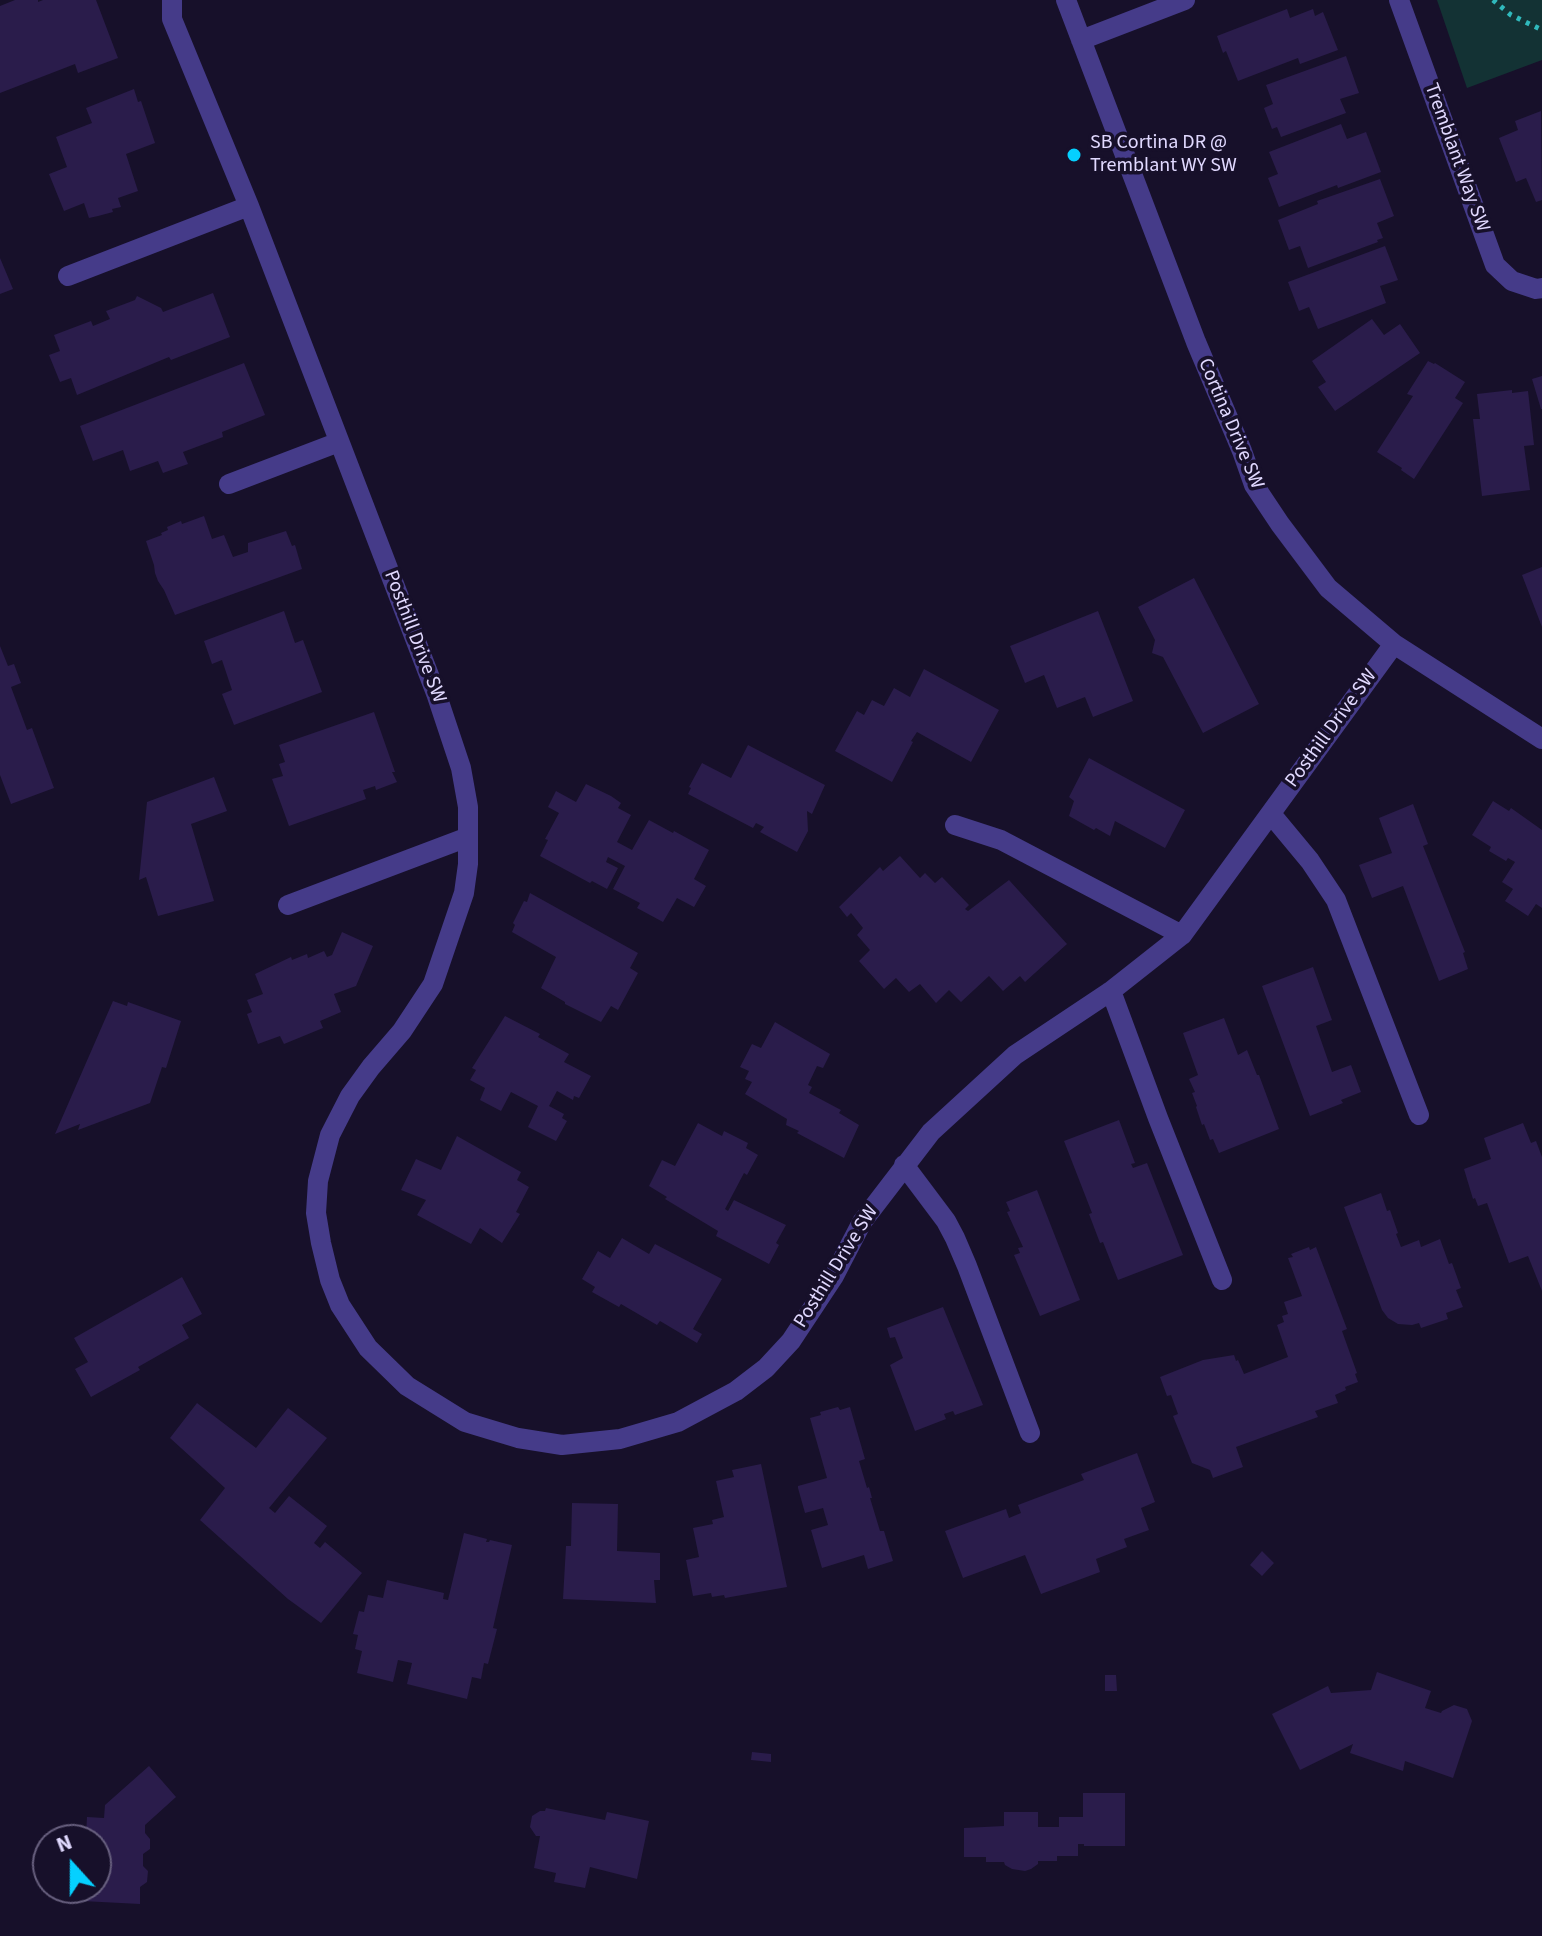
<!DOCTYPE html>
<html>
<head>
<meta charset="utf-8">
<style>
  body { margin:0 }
  #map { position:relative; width:1542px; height:1936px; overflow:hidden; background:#17102a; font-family:"Source Sans 3",sans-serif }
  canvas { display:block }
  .north { position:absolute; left:32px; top:1824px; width:80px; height:80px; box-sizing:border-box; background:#17102a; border:2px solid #68607f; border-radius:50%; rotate:339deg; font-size:22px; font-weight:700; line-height:32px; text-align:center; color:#e1d9ff }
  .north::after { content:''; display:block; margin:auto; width:28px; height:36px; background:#05d0ff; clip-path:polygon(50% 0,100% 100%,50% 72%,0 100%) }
</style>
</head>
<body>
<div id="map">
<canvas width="1542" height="1936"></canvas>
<div class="north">N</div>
</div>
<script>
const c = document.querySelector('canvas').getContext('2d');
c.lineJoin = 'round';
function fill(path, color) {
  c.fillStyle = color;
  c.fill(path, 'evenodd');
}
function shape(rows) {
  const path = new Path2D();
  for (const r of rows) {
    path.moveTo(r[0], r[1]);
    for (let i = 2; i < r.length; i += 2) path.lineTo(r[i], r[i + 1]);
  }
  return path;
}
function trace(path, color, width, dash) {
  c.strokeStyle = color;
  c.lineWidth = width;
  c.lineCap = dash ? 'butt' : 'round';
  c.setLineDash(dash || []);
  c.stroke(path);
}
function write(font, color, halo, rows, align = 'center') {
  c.font = font + ' "Source Sans 3",sans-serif';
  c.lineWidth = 7;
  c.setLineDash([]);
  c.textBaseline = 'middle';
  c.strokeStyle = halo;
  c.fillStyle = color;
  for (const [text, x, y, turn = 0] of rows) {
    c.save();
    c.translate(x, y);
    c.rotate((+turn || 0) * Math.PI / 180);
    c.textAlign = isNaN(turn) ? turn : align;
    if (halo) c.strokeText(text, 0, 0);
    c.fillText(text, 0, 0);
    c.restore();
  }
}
const green = shape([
  [1437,0,1542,0,1542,60,1467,88]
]);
const building = shape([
  [15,0,38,0,38,2,43,0,96,0,118,58,78,73,75,64,0,93,0,6],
  [1287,9,1290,18,1313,9,1315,16,1323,12,1338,50,1300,64,1298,58,1238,81,1226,51,1223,53,1217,36],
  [1346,56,1359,93,1340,99,1346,113,1281,137,1277,127,1272,129,1264,108,1273,104,1266,85],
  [134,89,138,102,141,101,155,143,126,154,138,191,118,198,121,207,112,209,113,212,98,216,89,218,84,203,64,211,49,174,67,167,56,137,92,123,86,108],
  [1541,111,1542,200,1536,202,1526,178,1516,182,1499,138,1518,130,1515,121],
  [1341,124,1347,139,1366,132,1381,172,1338,188,1337,185,1279,207,1268,178,1278,174,1269,152],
  [1380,179,1394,216,1377,223,1383,238,1377,240,1378,242,1308,268,1300,246,1289,250,1278,220,1318,204,1317,201],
  [1385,246,1398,280,1380,286,1386,303,1318,329,1309,307,1299,311,1288,282],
  [0,258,13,289,0,294],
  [213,293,230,337,171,360,169,357,77,395,71,378,60,382,49,355,60,351,54,335,91,321,93,326,110,319,106,311,135,300,137,296,161,308,163,312],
  [1372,319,1384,335,1400,324,1420,353,1335,411,1318,387,1326,382,1312,361],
  [1428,361,1434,364,1435,363,1465,382,1455,398,1463,403,1414,479,1401,470,1402,468,1377,452,1413,396,1407,394],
  [244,363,265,415,222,432,223,437,183,452,188,464,163,473,158,461,130,471,123,450,93,461,80,426],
  [1542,376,1542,409,1541,409,1532,379],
  [1512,390,1512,393,1528,391,1534,445,1524,446,1530,490,1482,496,1473,419,1480,419,1477,394],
  [204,516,212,539,224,535,233,557,248,552,248,543,286,531,292,546,295,545,302,569,175,615,164,590,158,581,155,573,154,565,146,541,162,535,161,533,168,530,167,527,181,521,182,524],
  [1542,567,1542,627,1522,575],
  [1194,578,1259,704,1203,733,1163,657,1152,653,1155,640,1138,607],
  [284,611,295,643,303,640,322,692,234,725,222,694,232,690,222,660,212,664,204,641],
  [1098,611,1133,701,1093,717,1085,697,1057,708,1044,675,1025,683,1010,646],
  [0,646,8,666,14,664,21,683,11,687,27,730,32,728,54,788,11,804,0,775],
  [924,669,999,710,971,762,917,732,911,741,913,742,892,782,835,751,857,711,864,715,872,700,884,706,894,688,910,697],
  [374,712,395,772,392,772,397,782,376,790,375,786,363,790,366,799,289,826,272,779,283,776,279,764,285,762,279,745],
  [748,745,825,785,812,814,807,811,808,831,797,852,760,832,764,827,756,823,753,828,688,794,691,788,689,787,702,763,731,778],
  [1089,758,1185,810,1165,848,1115,821,1110,836,1096,828,1094,830,1069,816,1074,801,1069,797],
  [214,777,227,811,191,824,214,901,158,916,146,877,139,880,147,802],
  [586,784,611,796,621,803,618,808,631,815,617,842,632,850,649,820,673,833,674,831,709,850,694,879,706,886,694,907,677,898,663,922,637,908,640,903,613,889,625,866,608,857,606,862,618,868,607,889,592,881,590,883,540,856,548,840,545,839,559,813,548,807,556,791,576,802],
  [1493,801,1509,811,1511,808,1542,830,1542,908,1536,904,1528,916,1505,901,1513,889,1502,882,1515,862,1508,858,1506,861,1489,851,1491,847,1472,835],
  [1413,804,1428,844,1423,846,1465,952,1463,953,1468,969,1439,981,1403,886,1372,898,1359,865,1392,853,1379,818],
  [900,856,920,878,925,873,935,883,942,877,969,905,965,909,968,911,1009,880,1067,944,1025,982,1020,976,1003,991,989,976,961,1002,949,990,936,1003,920,984,909,992,896,978,884,989,859,961,870,950,857,935,863,928,851,913,847,917,839,907,880,867,883,871],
  [530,893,638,953,630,968,638,973,618,1010,611,1006,601,1022,565,1004,565,1002,541,988,556,957,512,932,515,925,513,923,524,901,527,902],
  [342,932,373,946,356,986,334,994,341,1012,320,1021,323,1028,284,1044,280,1036,258,1044,247,1014,252,1012,247,1000,263,994,255,974,291,957,292,960,307,954,308,958,324,951,327,957,332,955],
  [1313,967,1332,1020,1316,1026,1332,1072,1351,1065,1361,1092,1341,1100,1343,1103,1310,1116,1262,986],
  [113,1001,127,1006,128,1002,181,1021,166,1068,162,1067,150,1103,78,1130,80,1124,55,1134],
  [505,1016,540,1034,538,1037,569,1054,564,1062,591,1076,579,1098,574,1096,573,1100,557,1091,549,1106,564,1114,562,1118,567,1121,556,1141,528,1127,538,1106,511,1092,501,1111,480,1100,485,1088,470,1080,476,1070,472,1068],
  [1224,1018,1238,1055,1247,1050,1257,1075,1259,1075,1279,1129,1219,1153,1213,1139,1210,1140,1204,1124,1202,1125,1196,1107,1197,1106,1192,1093,1195,1092,1189,1079,1198,1075,1183,1033],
  [775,1022,830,1054,823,1068,817,1066,808,1085,812,1087,809,1093,841,1110,839,1113,859,1125,844,1158,797,1133,799,1131,786,1125,787,1119,745,1094,752,1082,745,1079,749,1071,740,1067,752,1044,761,1048],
  [1119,1120,1135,1163,1131,1164,1133,1168,1147,1163,1183,1255,1118,1280,1103,1242,1100,1243,1089,1214,1092,1213,1064,1141],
  [698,1123,722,1136,724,1131,748,1143,746,1148,758,1155,747,1175,744,1173,725,1209,728,1211,734,1200,786,1225,776,1243,779,1245,769,1264,716,1236,718,1231,665,1199,667,1197,649,1186,662,1160,675,1166],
  [1523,1123,1531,1143,1536,1141,1542,1157,1542,1291,1528,1256,1509,1263,1487,1203,1478,1206,1475,1198,1473,1199,1464,1169,1491,1159,1484,1138],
  [457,1136,521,1172,517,1180,529,1187,516,1212,520,1214,502,1243,480,1228,471,1244,417,1215,426,1200,401,1190,416,1159,441,1170],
  [1037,1190,1080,1300,1040,1316,1014,1255,1020,1253,1018,1248,1023,1247,1007,1212,1010,1211,1006,1202],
  [1381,1193,1387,1211,1390,1210,1398,1233,1396,1234,1401,1247,1419,1240,1421,1247,1440,1239,1449,1264,1452,1263,1461,1288,1456,1290,1463,1307,1446,1313,1448,1319,1421,1328,1419,1323,1412,1325,1398,1324,1388,1318,1382,1310,1344,1207],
  [622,1238,649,1254,655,1244,722,1279,693,1329,702,1334,697,1343,660,1321,657,1325,621,1304,619,1307,592,1292,595,1287,582,1279,598,1251,610,1258],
  [1309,1247,1310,1250,1316,1247,1347,1329,1342,1331,1357,1373,1355,1374,1358,1382,1345,1387,1346,1390,1335,1395,1338,1403,1315,1411,1318,1417,1236,1447,1243,1467,1213,1478,1210,1470,1192,1463,1173,1416,1178,1414,1171,1395,1167,1396,1160,1377,1203,1360,1234,1355,1236,1361,1238,1360,1244,1374,1288,1357,1277,1325,1284,1322,1282,1316,1288,1314,1284,1302,1302,1296,1288,1258,1293,1257,1291,1254],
  [182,1277,202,1314,182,1325,189,1338,138,1367,140,1370,91,1397,75,1369,88,1362,74,1338],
  [943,1307,983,1405,955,1415,953,1411,944,1414,946,1419,915,1431,890,1365,903,1358,895,1337,890,1338,887,1328],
  [197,1403,256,1448,288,1408,327,1438,269,1508,275,1513,289,1496,327,1526,314,1543,320,1548,325,1542,362,1573,321,1623,288,1599,200,1520,225,1488,170,1438],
  [838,1407,840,1410,850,1407,865,1459,859,1461,867,1488,869,1487,872,1498,870,1498,880,1531,884,1531,893,1561,868,1569,864,1555,822,1568,811,1530,828,1525,823,1508,805,1513,798,1488,798,1486,827,1478,810,1418,821,1415,820,1412],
  [1137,1453,1155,1502,1141,1508,1149,1530,1124,1539,1127,1547,1096,1559,1100,1572,1041,1594,1025,1555,963,1578,945,1531,1006,1509,1009,1518,1021,1513,1018,1505,1084,1480,1081,1474],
  [761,1464,787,1587,725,1598,724,1595,712,1597,711,1593,693,1596,686,1560,699,1557,693,1528,713,1524,712,1520,724,1517,716,1481,734,1477,732,1470],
  [572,1503,618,1504,617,1551,660,1553,660,1580,654,1580,656,1603,563,1599,566,1546,571,1546],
  [464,1533,487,1539,486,1542,489,1542,490,1540,512,1545,493,1628,497,1629,488,1664,484,1663,481,1679,472,1677,467,1699,407,1684,412,1663,398,1660,393,1682,357,1673,362,1651,355,1649,358,1635,353,1634,359,1611,364,1612,368,1595,383,1598,387,1580,444,1593,443,1599,448,1600],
  [1262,1551,1274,1563,1262,1576,1250,1565],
  [1377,1672,1431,1691,1425,1708,1441,1713,1442,1711,1454,1705,1467,1709,1472,1721,1453,1778,1405,1761,1403,1771,1350,1753,1353,1744,1300,1770,1272,1714,1328,1686,1331,1693,1371,1690],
  [1105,1675,1116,1675,1117,1691,1105,1691],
  [752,1752,771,1754,771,1762,751,1760],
  [149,1766,176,1797,145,1825,145,1833,150,1839,150,1849,143,1854,143,1866,148,1871,147,1882,140,1887,140,1904,82,1901,82,1888,96,1888,96,1840,82,1840,83,1836,86,1836,87,1817,104,1818,105,1805],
  [1083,1793,1125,1793,1125,1846,1084,1846,1084,1844,1078,1844,1078,1856,1057,1856,1057,1861,1038,1861,1038,1864,1031,1869,1025,1871,1012,1869,1005,1865,1004,1862,986,1862,986,1857,964,1857,964,1828,1004,1826,1004,1812,1038,1812,1038,1827,1059,1827,1059,1817,1083,1817],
  [546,1808,605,1820,607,1812,649,1821,637,1879,590,1867,585,1888,554,1882,556,1873,534,1868,540,1836,536,1836,530,1827,532,1816,540,1811,545,1811]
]);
const path = shape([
  [1493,0,1511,15,1542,30]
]);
const minor = shape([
  [172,0,172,19,249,206,437,696,461,768,468,807,468,864,464,893,433,984,402,1031,371,1067,350,1096,330,1135,318,1181,316,1213,321,1243,330,1280,340,1305,368,1348,407,1386,465,1422,518,1438,562,1445,620,1439,678,1422,736,1391,766,1368,791,1341,834,1276,862,1222,931,1132,1015,1055,1111,991,1182,935,1394,644],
  [1066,0,1196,342,1242,451,1254,485,1280,524,1328,588,1394,644,1542,739],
  [1399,0,1495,265,1512,281,1536,289,1542,288],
  [1081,40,1185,0],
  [68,276,249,206],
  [229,484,339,442],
  [1271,814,1310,861,1336,900,1419,1115],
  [955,825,1001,840,1182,935],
  [288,905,468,837],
  [1111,991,1158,1118,1222,1280],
  [904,1165,946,1221,955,1238,967,1266,1030,1433]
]);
const markers = [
  [1074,155,8,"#05d0ff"]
];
const poiNames = [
  ["SB Cortina DR @",1090,144],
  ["Tremblant WY SW",1090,167]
];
const streetNames = [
  ["Tremblant Way SW",1456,158,70],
  ["Cortina Drive SW",1230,424,67],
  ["Posthill Drive SW",414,637,69],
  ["Posthill Drive SW",1332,729,-54],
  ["Posthill Drive SW",837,1267,-58]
];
fill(green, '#133234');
fill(building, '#2a1c4b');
trace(path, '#30b9bc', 5, [4, 6]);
trace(minor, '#453b89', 20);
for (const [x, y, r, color] of markers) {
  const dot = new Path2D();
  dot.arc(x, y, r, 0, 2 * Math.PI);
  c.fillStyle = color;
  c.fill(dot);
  trace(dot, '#17102a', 3);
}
write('20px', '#e1d9ff', '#17102a', poiNames, 'left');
write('20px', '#e1d9ff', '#17102a', streetNames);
</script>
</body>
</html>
